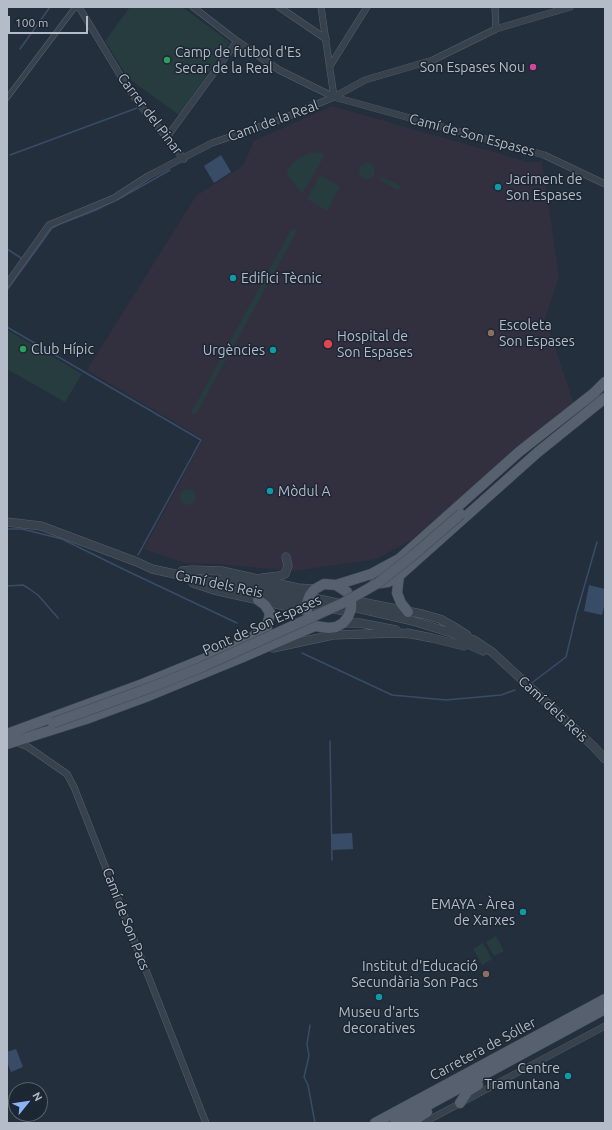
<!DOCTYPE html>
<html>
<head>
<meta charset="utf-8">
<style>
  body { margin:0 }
  #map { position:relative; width:612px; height:1130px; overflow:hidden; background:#242f3e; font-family:Ubuntu,sans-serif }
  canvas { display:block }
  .frame { position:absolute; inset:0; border:8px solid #b4bcc9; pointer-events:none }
  .north { position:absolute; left:8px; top:1082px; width:40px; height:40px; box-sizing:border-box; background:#1d2633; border:1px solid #59626f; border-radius:50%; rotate:60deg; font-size:11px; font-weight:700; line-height:16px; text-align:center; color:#b4bcc9 }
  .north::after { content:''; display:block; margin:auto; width:14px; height:18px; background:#8ab4f8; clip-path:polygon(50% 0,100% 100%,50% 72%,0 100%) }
  .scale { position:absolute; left:8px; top:16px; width:80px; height:18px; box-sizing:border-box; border:2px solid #b4bcc9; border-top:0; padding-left:5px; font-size:12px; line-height:14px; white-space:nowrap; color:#b4bcc9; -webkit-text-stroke:3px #1d2633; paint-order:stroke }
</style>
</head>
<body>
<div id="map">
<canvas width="612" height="1130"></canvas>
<div class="frame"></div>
<div class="north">N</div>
<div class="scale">100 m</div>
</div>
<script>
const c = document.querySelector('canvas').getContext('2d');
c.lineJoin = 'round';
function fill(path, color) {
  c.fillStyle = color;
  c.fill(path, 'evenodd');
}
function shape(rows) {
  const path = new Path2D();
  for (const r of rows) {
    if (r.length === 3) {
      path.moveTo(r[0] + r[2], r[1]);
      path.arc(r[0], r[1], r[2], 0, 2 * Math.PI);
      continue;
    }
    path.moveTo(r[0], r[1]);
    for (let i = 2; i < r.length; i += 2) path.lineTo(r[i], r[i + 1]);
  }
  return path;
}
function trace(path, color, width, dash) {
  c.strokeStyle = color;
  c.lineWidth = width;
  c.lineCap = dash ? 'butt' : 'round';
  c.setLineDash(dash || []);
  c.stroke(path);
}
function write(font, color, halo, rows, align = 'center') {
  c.font = font + ' Ubuntu,sans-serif';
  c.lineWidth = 3;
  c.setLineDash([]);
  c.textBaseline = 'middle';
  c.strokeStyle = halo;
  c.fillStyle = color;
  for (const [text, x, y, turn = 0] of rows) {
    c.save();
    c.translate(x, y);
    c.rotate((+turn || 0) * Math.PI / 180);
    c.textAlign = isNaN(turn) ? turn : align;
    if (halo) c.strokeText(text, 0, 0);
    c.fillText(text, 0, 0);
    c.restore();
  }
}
const medical = shape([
  [332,106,528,162,542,162,559,276,545,318,573,402,410,541,376,559,293,571,219,564,185,563,144,549,203,439,87,370,196,196,243,166,254,141]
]);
const green = shape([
  [130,7,182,7,230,42,179,115,128,78,105,41],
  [316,152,322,153,324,154,324,156,303,192,300,191,286,173,293,163,299,158,305,155],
  [367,171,8],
  [320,175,340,186,327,211,307,199],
  [380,177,382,177,401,186,398,190,381,181],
  [295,228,297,231,196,414,194,415,192,414,192,411,291,230],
  [7,330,82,374,65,402,7,369],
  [188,497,8],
  [496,936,504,951,494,956,486,942],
  [483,943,492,959,482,965,473,949]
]);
const water = shape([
  [221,155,231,172,214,183,204,166],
  [589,585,605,589,605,602,602,615,584,611],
  [352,833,353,849,332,850,331,834],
  [16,1049,23,1067,11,1072,7,1062,7,1052]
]);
const stream = shape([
  [20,49,50,7],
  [10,155,137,108],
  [117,200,170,170],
  [7,249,21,258],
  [7,290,52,228,60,224,96,210,114,201],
  [7,327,201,440,138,555],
  [7,529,22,529,62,539,125,570,237,623],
  [7,586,23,585,28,588,38,595,58,618],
  [302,653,392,695,446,700,501,695,515,690],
  [533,682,566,657,576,615,597,542],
  [330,741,332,860],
  [310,1025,307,1044,309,1056,304,1077,308,1085,315,1123]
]);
const pedestrian = shape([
  [7,98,73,10,78,7]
]);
const minor = shape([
  [79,7,128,88,140,105,184,159],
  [193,7,237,41,279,70,334,97,544,155,605,184],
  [279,7,326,39],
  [321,7,334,97],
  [495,7,496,29],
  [330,66,367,7],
  [167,137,237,41],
  [7,284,49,225,114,198,148,176,212,143,279,120,334,97,365,80,433,60,496,29,570,7],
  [16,742,28,747,67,774,74,787,206,1123],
  [423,1123,605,1026]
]);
const tertiary = shape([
  [7,522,41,526,137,562,152,569,302,602],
  [182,571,192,570,222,571,298,588,315,589],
  [262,578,279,576,285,574,288,566,286,557],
  [222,579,303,596],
  [193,583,214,590,307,611],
  [314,598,342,604],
  [351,600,422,614,440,619,456,628,467,635],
  [313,605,345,611],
  [357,608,413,621,474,640,492,652,544,700,594,747,605,759],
  [343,623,360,623,396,630],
  [407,633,432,638,464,646],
  [459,640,483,651],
  [273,648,333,635,399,633,411,634]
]);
const primary = shape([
  [399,576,397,593,401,603,408,612],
  [374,584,388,582,399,576,538,452,605,398],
  [336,585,371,574,399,559,519,452,594,393,605,382],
  [315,589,324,584,336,585,347,592,351,600],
  [244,641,260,633,267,627,270,613,265,605,258,600],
  [7,734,140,685,250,640],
  [7,744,86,719,148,696,243,657,315,626,329,628,336,627,343,623],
  [460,1103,468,1091,478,1085],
  [375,1123,605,999],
  [395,1123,605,1009],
  [413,1123,416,1119,427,1112]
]);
const primaryBridge = shape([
  [307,611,307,603,310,595,315,589],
  [343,623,348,617,351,609,351,600],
  [53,723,152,687,202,667,343,603,378,583,411,557,461,514]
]);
const markers = [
  [167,60,4,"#2e9e5b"],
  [533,67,4,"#d1479c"],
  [498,187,4,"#0f9aa8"],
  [233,278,4,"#0f9aa8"],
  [491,333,4,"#8d6e63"],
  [328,344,5,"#e0444e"],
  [23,349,4,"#2e9e5b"],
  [273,350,4,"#0f9aa8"],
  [270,491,4,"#0f9aa8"],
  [523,912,4,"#0f9aa8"],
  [486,974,4,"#8d6e63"],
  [379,997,4,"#0f9aa8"],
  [568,1076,4,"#0f9aa8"]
];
const poiNames = [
  ["Camp de futbol d'Es",175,52],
  ["Secar de la Real",175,68],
  ["Son Espases Nou",525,67,"right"],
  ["Jaciment de",506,179],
  ["Son Espases",506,195],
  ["Edifici Tècnic",241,278],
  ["Escoleta",499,325],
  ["Son Espases",499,341],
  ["Hospital de",337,336],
  ["Son Espases",337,352],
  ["Club Hípic",31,349],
  ["Urgències",265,350,"right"],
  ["Mòdul A",278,491],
  ["EMAYA - Àrea",515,904,"right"],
  ["de Xarxes",515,920,"right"],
  ["Institut d'Educació",478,966,"right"],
  ["Secundària Son Pacs",478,982,"right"],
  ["Museu d'arts",379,1012,"center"],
  ["decoratives",379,1028,"center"],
  ["Centre",560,1068,"right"],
  ["Tramuntana",560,1084,"right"]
];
const streetNames = [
  ["Carrer del Pinar",150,114,53],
  ["Camí de la Real",273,121,-20],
  ["Camí de Son Espases",472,135,15],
  ["Camí dels Reis",219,584,12],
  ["Pont de Son Espases",262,625,-24],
  ["Camí dels Reis",553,709,43],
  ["Camí de Son Pacs",126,919,69],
  ["Carretera de Sóller",483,1049,-28]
];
fill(medical, '#32303f');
fill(green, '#263c3f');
fill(water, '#394c67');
trace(stream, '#394c67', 1.5);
trace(pedestrian, '#565f6c', 5.5);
trace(minor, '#565f6c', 7);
trace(tertiary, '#565f6c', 9);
trace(primary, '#414a57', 11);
trace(pedestrian, '#38414e', 4.5);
trace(minor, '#38414e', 6);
trace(tertiary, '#38414e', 8);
trace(primary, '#56606e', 10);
trace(primaryBridge, '#414a57', 11, []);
trace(primaryBridge, '#56606e', 10);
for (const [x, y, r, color] of markers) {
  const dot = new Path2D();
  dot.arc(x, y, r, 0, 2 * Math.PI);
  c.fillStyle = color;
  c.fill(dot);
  trace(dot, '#1d2633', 1.5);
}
write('14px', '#b4bcc9', '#1d2633', poiNames, 'left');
write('14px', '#b4bcc9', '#1d2633', streetNames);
</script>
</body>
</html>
